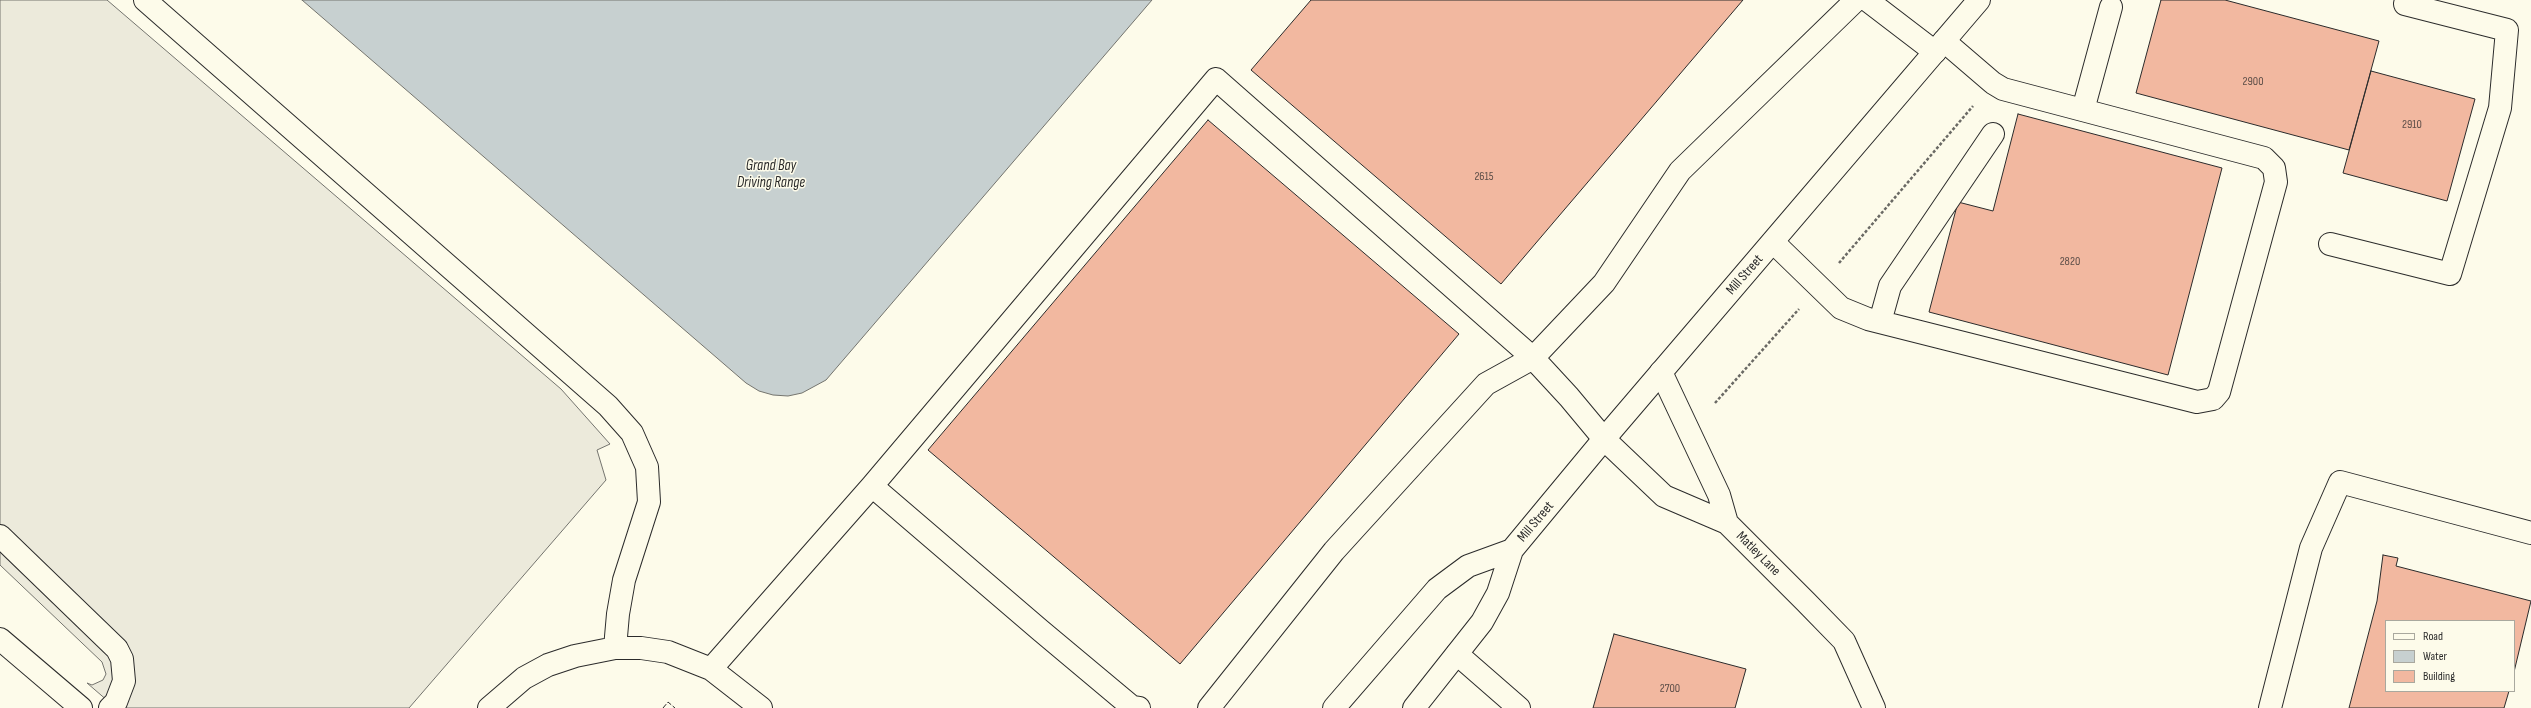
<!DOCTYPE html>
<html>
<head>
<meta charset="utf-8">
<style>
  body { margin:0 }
  #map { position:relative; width:2531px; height:708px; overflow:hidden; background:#fdfbea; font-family:"Sofia Sans Condensed",sans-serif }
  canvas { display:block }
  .legend { position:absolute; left:2385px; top:620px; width:130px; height:72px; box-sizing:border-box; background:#fdfbea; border:1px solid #a9a89e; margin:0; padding:5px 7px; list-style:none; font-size:12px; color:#2b2b2b }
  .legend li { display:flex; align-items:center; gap:8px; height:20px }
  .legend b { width:20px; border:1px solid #a9a89e }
</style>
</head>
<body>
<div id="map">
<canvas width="2531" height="708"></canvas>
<ul class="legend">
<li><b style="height:5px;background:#fdfbea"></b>Road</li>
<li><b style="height:11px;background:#c7d0d0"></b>Water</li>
<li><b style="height:11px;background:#f2b8a0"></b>Building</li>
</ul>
</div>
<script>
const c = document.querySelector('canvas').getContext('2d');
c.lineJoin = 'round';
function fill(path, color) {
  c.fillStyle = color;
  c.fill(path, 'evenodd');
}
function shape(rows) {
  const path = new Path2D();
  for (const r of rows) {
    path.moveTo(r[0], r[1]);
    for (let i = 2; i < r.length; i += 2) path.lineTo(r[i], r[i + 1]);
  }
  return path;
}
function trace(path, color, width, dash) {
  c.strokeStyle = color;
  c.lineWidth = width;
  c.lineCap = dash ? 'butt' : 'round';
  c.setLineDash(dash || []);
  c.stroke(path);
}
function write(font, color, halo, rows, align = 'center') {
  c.font = font + ' "Sofia Sans Condensed",sans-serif';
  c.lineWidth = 3;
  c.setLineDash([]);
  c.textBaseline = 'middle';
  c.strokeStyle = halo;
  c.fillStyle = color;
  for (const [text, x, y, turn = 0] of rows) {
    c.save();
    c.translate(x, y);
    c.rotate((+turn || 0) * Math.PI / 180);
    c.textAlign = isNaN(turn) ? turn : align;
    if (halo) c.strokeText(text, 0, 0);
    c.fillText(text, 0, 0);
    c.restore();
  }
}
const parking = shape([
  [0,0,107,0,561,389,610,444,597,450,606,480,409,708,116,708,87,683,92,685,103,680,106,674,102,662,0,565,0,0]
]);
const water = shape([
  [302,0,1152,0,826,380,802,393,788,396,773,395,759,391,746,383,302,0]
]);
const building = shape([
  [1311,0,1743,0,1501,284,1251,70,1311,0],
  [2161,0,2225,0,2379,41,2349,150,2136,93,2161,0],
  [2371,71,2475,99,2447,201,2343,173,2371,71],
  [2018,114,2222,168,2168,375,1929,312,1958,202,1993,211,2018,114],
  [1208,120,1459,334,1180,664,928,450,1208,120],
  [2383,555,2398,558,2396,566,2531,601,2514,672,2514,621,2386,621,2386,691,2509,691,2504,708,2349,708,2377,601,2383,555],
  [1614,634,1746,669,1735,708,1593,708,1614,634]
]);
const path = shape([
  [1839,263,1973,106],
  [1715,403,1799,309]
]);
const minor = shape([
  [145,0,608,406,632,433,647,467,649,502,624,580,618,614,615,648],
  [1856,0,1680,171,1604,283,1533,358,1569,397,1604,439,1664,496,1727,523,1806,602,1844,641,1874,708],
  [1867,0,1935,52],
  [2083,110,2111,7],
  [1773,242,1841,308,1868,319,2197,402,2213,399,2219,392,2276,182,2274,168,2264,158,2003,89,1993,83,1944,41],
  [2330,244,2450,274,2500,108,2507,30,2405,4,2406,0],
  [1880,322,1890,286,1993,134],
  [1661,372,1719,495,1727,523],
  [872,486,1040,630,1132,707,1139,708],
  [0,536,117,649,122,659,124,681,116,702,110,708],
  [0,639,81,708],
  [1457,654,1519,708],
  [711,669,872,486,1216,79,1533,358,1486,384,1334,551,1209,708],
  [489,708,524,678,548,665,575,656,615,648,641,648,668,652,711,669,761,708],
  [2270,708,2311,548,2340,482,2531,533]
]);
const major = shape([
  [1334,708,1437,589,1468,566,1512,550],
  [1414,708,1482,622,1498,593,1512,550,1604,439,1979,0]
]);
const fence = shape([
  [663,708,668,702,675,708]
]);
const numberNames = [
  ["2900",2253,82],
  ["2910",2412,125],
  ["2615",1484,177],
  ["2820",2070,262],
  ["2700",1670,689]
];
const streetNames = [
  ["Mill Street",1745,275,-49],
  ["Mill Street",1536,522,-50],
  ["Matley Lane",1758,554,45]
];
const waterNames = [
  ["Grand Bay",771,166],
  ["Driving Range",771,183]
];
fill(parking, '#eceadb');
trace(parking, '#74746e', 1);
fill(water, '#c7d0d0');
trace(water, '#74746e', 1);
fill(building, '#f2b8a0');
trace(building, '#2b2b2b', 1);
trace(minor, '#2b2b2b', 24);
trace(major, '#2b2b2b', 24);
trace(path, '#6a6964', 2.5, [3, 2]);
trace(minor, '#fdfbea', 22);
trace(major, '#fdfbea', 22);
trace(fence, '#2b2b2b', 1, [5, 2]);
write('12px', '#5d4e48', null, numberNames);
write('14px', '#2b2b2b', '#fdfbea', streetNames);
write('italic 15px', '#2b2b2b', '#fdfbea', waterNames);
</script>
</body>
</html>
